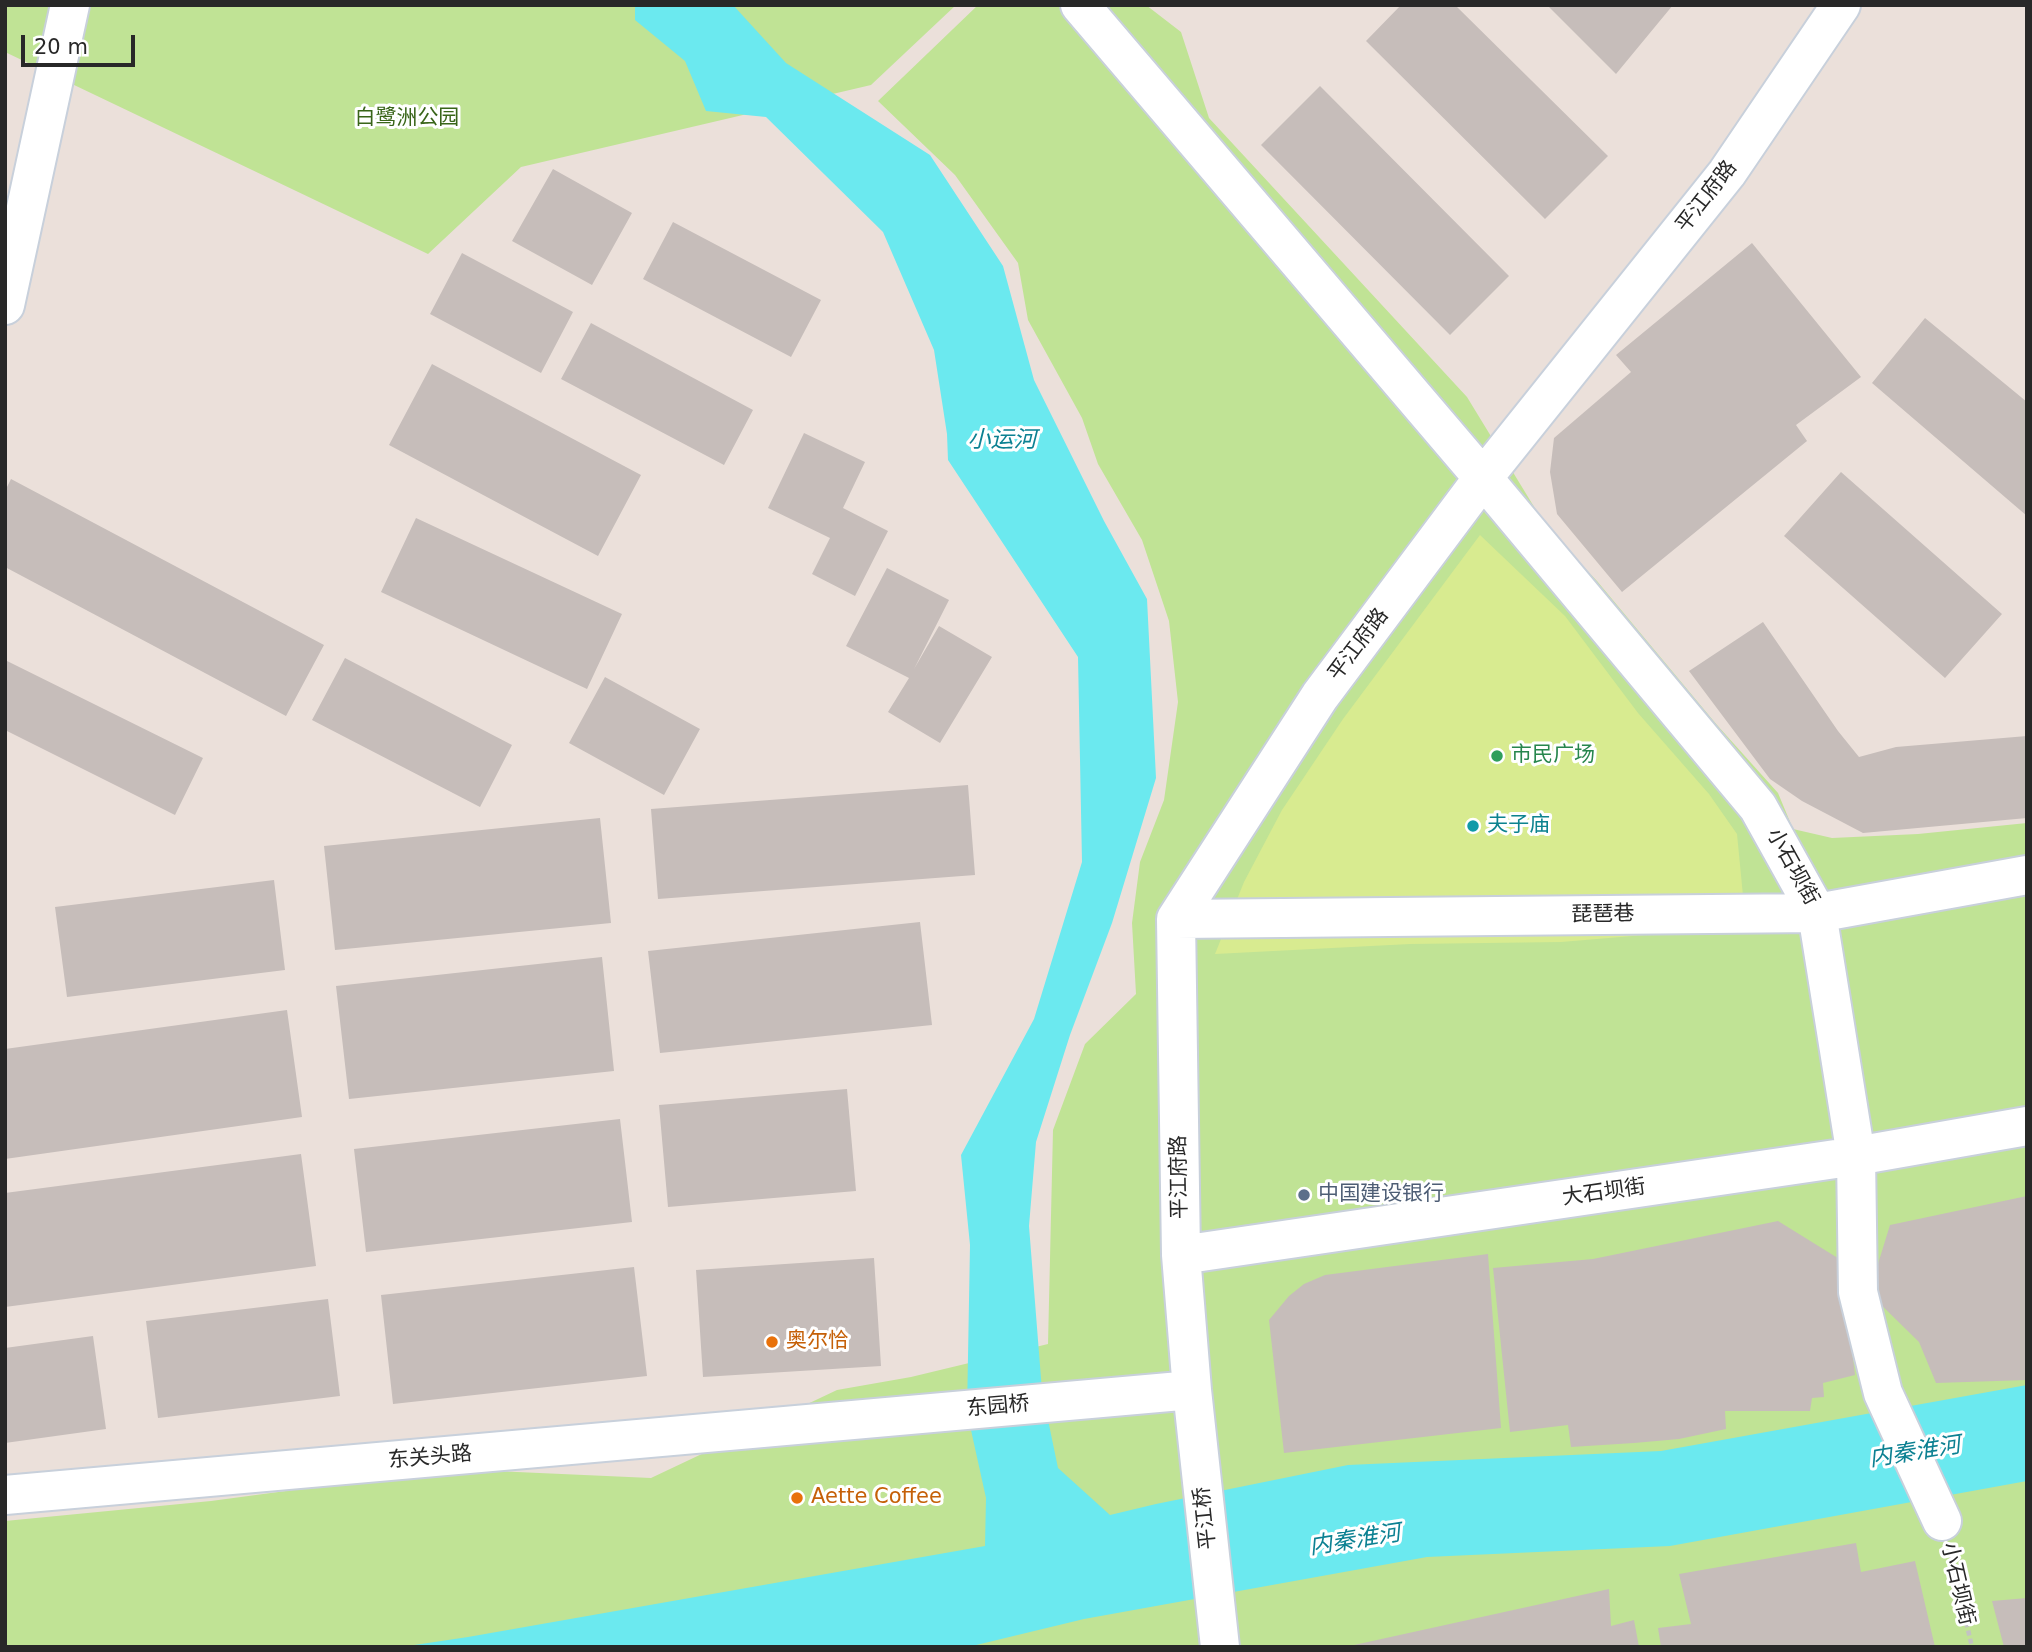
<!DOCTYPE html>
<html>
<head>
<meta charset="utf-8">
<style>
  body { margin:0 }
  #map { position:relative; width:2032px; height:1652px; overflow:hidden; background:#ebe0da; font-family:"DejaVu Sans",sans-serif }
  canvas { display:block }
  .frame { position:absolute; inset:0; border:7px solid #282828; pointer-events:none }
  .scale { position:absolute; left:21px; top:35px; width:114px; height:32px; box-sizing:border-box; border:4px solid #282828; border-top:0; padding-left:9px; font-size:21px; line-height:24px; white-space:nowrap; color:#282828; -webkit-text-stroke:5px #fff; paint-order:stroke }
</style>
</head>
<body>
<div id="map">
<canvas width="2032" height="1652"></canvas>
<div class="frame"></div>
<div class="scale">20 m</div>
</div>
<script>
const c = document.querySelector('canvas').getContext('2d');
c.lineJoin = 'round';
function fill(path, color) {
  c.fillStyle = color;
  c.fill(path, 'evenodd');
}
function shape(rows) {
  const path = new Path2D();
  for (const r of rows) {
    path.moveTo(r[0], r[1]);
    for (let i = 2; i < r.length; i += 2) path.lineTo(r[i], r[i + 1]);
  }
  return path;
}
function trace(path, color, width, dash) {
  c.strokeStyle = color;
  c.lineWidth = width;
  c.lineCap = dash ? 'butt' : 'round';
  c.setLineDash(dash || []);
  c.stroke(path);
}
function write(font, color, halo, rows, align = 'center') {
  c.font = font + ' "DejaVu Sans","Noto Sans SC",sans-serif';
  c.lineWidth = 6;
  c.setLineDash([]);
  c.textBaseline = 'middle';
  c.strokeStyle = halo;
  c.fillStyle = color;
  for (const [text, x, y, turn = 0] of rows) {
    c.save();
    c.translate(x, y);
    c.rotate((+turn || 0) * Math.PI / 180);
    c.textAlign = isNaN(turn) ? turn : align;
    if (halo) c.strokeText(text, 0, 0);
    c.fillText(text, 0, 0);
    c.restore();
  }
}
const green = shape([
  [5,5,956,5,871,85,521,167,428,254,5,52],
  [978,5,1146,5,1181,32,1209,118,1467,397,1547,528,1597,581,1717,725,1778,793,1793,829,1832,838,1918,834,2027,823,2027,1647,5,1647,5,1521,211,1501,450,1469,651,1478,837,1390,911,1377,1048,1344,1053,1130,1085,1044,1136,994,1132,923,1140,862,1164,800,1178,702,1169,621,1142,540,1098,464,1082,418,1028,320,1018,263,955,175,878,101]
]);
const pitch = shape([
  [1480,535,1565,616,1638,713,1709,794,1737,834,1744,906,1692,931,1561,942,1410,944,1215,954,1244,882,1282,810,1343,719]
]);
const water = shape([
  [635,5,733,5,786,63,930,155,1003,266,1034,380,1104,521,1147,599,1156,778,1112,923,1070,1035,1036,1142,1029,1226,1042,1391,1058,1468,1110,1515,1156,1504,1348,1465,1661,1451,2027,1385,2027,1481,1670,1546,1427,1557,1084,1619,968,1647,401,1647,468,1637,985,1546,986,1498,967,1412,970,1245,961,1155,1034,1019,1082,862,1078,657,948,460,947,434,934,350,883,232,766,117,706,111,685,61,635,20]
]);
const building = shape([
  [1401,5,1455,5,1608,156,1545,219,1366,41],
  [1547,5,1673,5,1616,74],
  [1320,86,1509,276,1450,335,1261,145],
  [553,169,632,213,592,285,512,241],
  [673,222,821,300,791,357,643,279],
  [1752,243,1861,377,1796,425,1807,441,1622,592,1557,514,1550,472,1554,438,1631,372,1616,355],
  [462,253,573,312,541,373,430,314],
  [1925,318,2027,402,2027,516,1872,383],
  [591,323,753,410,724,465,561,379],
  [432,364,641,475,598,556,389,445],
  [804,433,865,462,843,508,888,531,855,596,812,574,830,538,768,508],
  [1841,472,2002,614,1945,678,1784,536],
  [11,479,324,645,286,716,5,567,5,491],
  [416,518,622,614,587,689,381,592],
  [887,568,949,600,914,669,939,626,992,657,940,743,888,712,909,678,846,646],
  [1763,622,1838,731,1859,757,1896,747,2027,736,2027,818,1863,833,1802,801,1770,779,1689,671],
  [345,658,512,745,480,807,312,720],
  [5,660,203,758,175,815,5,730],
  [605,677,700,729,664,795,569,743],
  [968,785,975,875,658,899,651,809],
  [600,818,611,923,335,950,324,846],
  [274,880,285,970,67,997,55,907],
  [920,922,932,1025,660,1053,648,951],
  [602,957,614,1071,349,1099,336,986],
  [287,1010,302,1117,5,1159,5,1049],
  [847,1089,856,1191,668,1207,659,1105],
  [620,1119,632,1222,366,1252,354,1149],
  [301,1154,316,1266,5,1307,5,1193],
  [2027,1196,2027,1380,1936,1383,1919,1342,1869,1293,1890,1225],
  [1778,1221,1841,1260,1855,1375,1823,1383,1824,1397,1812,1398,1810,1411,1725,1411,1726,1429,1679,1439,1634,1443,1571,1447,1568,1425,1510,1432,1493,1268,1593,1259],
  [1488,1254,1501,1428,1284,1453,1269,1320,1289,1296,1304,1284,1325,1275],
  [874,1258,881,1366,703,1377,696,1270],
  [634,1267,647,1376,393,1404,381,1295],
  [328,1299,340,1396,158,1418,146,1321],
  [93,1336,106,1429,5,1443,5,1348],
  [1856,1543,1861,1572,1915,1561,1935,1647,1661,1647,1658,1628,1691,1624,1679,1574],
  [1609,1589,1611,1626,1634,1620,1639,1647,1345,1647],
  [2027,1598,2027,1647,2004,1647,1992,1601]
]);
const path = shape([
  [1951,1556,1972,1647]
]);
const minor = shape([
  [1080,5,1483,478,1758,807,1817,913,1856,1156,1858,1292,1883,1393,1942,1521],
  [5,305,70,5],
  [1176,919,1817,913,2027,875],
  [1181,1255,1856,1156,2027,1126],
  [5,1495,1192,1390],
  [1220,1647,1192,1390,1181,1255,1176,919,1320,696,1483,478,1727,173,1841,5]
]);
const markers = [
  [1497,756,7,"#2e9e5b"],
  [1473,826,7,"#0f9aa8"],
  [1304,1195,7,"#5c6f8a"],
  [772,1342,7,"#e8710a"],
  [797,1498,7,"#e8710a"]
];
const parkNames = [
  ["白鹭洲公园",407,119]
];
const streetNames = [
  ["平江府路",1707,197,-52],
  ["平江府路",1359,645,-53],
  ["小石坝街",1792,867,61],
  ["琵琶巷",1603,915,-1],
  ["平江府路",1180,1177,-91],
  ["大石坝街",1604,1193,-8],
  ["东园桥",998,1407,-5],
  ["东关头路",430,1458,-5],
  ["平江桥",1206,1518,-96],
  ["小石坝街",1957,1584,77]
];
const leisureNames = [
  ["市民广场",1511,756]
];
const cultureNames = [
  ["夫子庙",1487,826]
];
const serviceNames = [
  ["中国建设银行",1318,1195]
];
const foodNames = [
  ["奥尔恰",786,1342],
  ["Aette Coffee",811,1498]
];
const waterNames = [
  ["小运河",1002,441],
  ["内秦淮河",1915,1453,-9],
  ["内秦淮河",1355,1541,-9]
];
fill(green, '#c0e395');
fill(pitch, '#d8eb90');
fill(water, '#6be9ef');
fill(building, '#c6bdba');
trace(minor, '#c8d0db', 42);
trace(path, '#c3c3c3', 4.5, [5, 3.5]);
trace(minor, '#fff', 38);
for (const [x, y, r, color] of markers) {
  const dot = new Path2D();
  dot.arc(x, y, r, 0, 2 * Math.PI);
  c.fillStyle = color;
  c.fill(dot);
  trace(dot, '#fff', 2.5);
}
write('21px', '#396519', '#fff', parkNames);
write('21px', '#282828', '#fff', streetNames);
write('21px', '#27864d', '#fff', leisureNames, 'left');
write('21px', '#0d838f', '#fff', cultureNames, 'left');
write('21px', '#4e5e75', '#fff', serviceNames, 'left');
write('21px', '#c56008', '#fff', foodNames, 'left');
write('italic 23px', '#0c8192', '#fff', waterNames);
</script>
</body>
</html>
